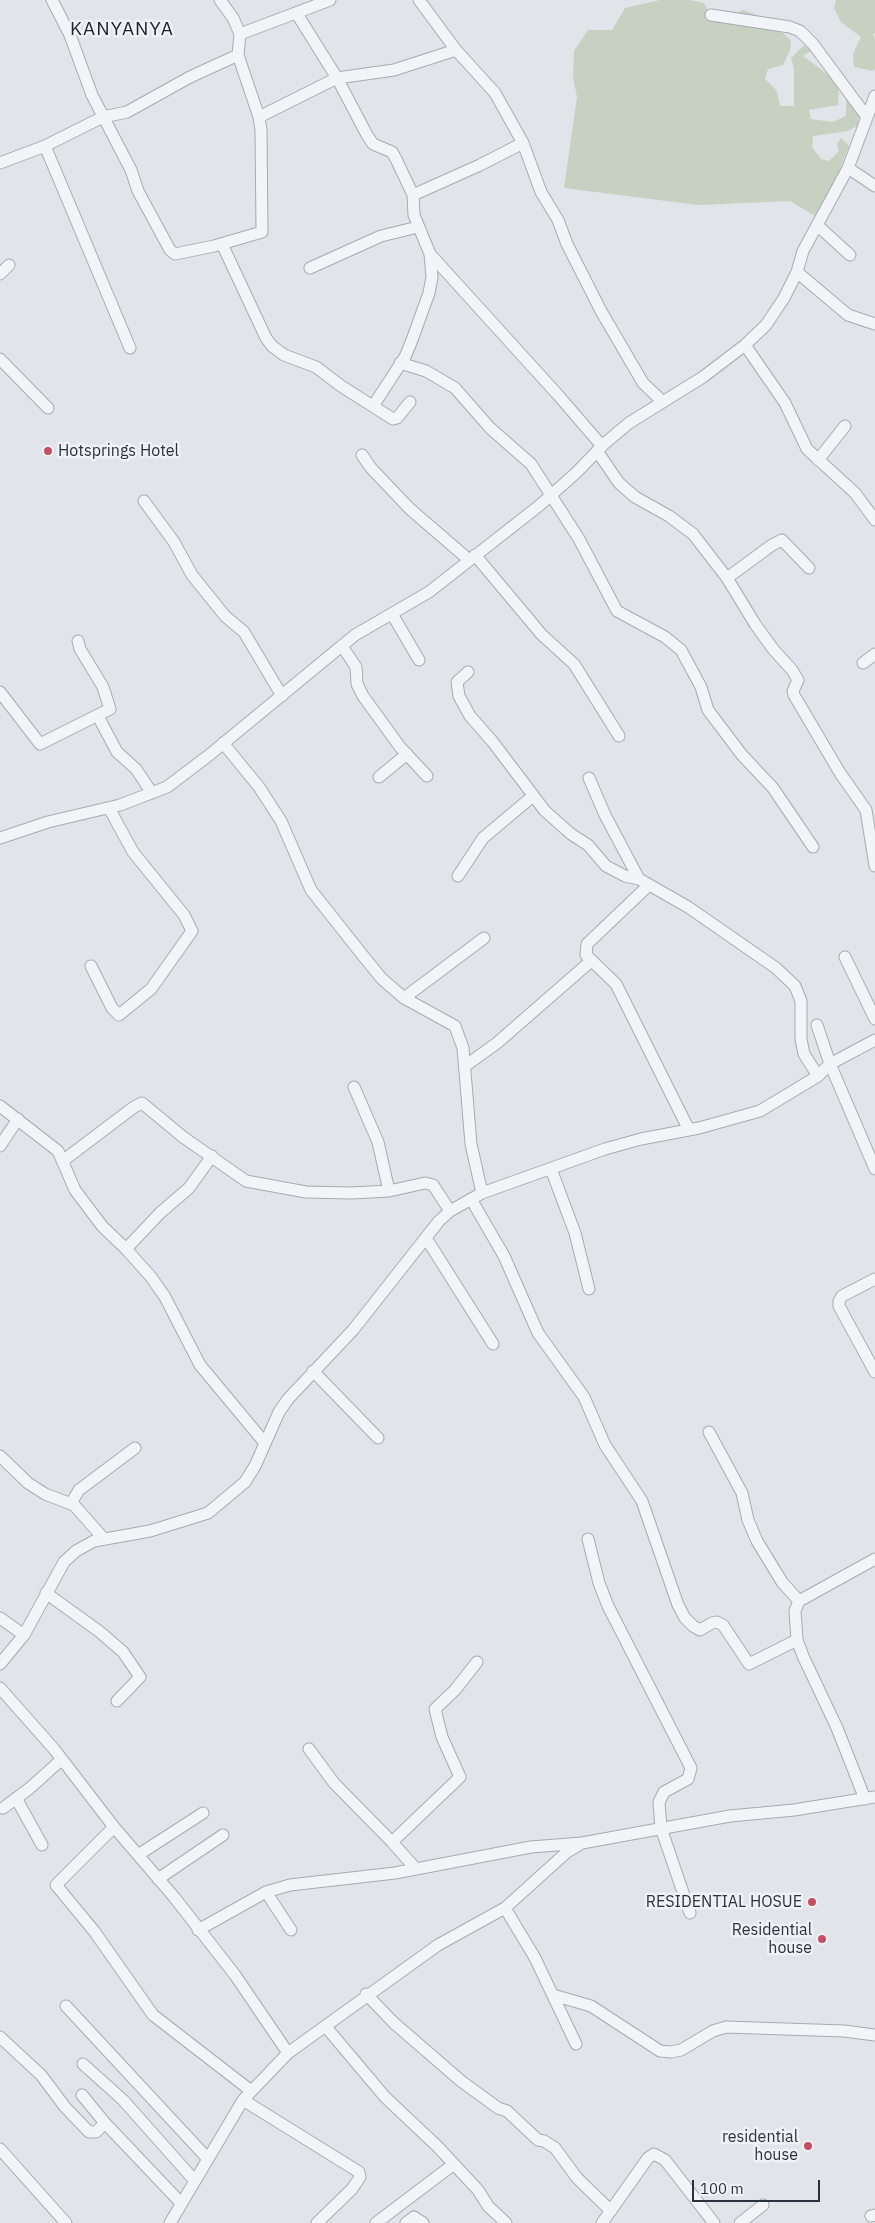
<!DOCTYPE html>
<html>
<head>
<meta charset="utf-8">
<style>
  body { margin:0 }
  #map { position:relative; width:875px; height:2223px; overflow:hidden; background:#e1e4e8; font-family:"IBM Plex Sans",sans-serif }
  canvas { display:block }
  .scale { position:absolute; left:692px; top:2180px; width:128px; height:22px; box-sizing:border-box; border:2px solid #2a323e; border-top:0; padding-left:6px; font-size:15px; line-height:18px; white-space:nowrap; color:#2a323e; -webkit-text-stroke:4px #f0f2f6; paint-order:stroke }
</style>
</head>
<body>
<div id="map">
<canvas width="875" height="2223"></canvas>
<div class="scale">100 m</div>
</div>
<script>
const c = document.querySelector('canvas').getContext('2d');
c.lineJoin = 'round';
function fill(path, color) {
  c.fillStyle = color;
  c.fill(path, 'evenodd');
}
function shape(rows) {
  const path = new Path2D();
  for (const r of rows) {
    path.moveTo(r[0], r[1]);
    for (let i = 2; i < r.length; i += 2) path.lineTo(r[i], r[i + 1]);
  }
  return path;
}
function trace(path, color, width, dash) {
  c.strokeStyle = color;
  c.lineWidth = width;
  c.lineCap = dash ? 'butt' : 'round';
  c.setLineDash(dash || []);
  c.stroke(path);
}
function write(font, color, halo, rows, align = 'center') {
  c.font = font + ' "IBM Plex Sans",sans-serif';
  c.lineWidth = 5;
  c.setLineDash([]);
  c.textBaseline = 'middle';
  c.strokeStyle = halo;
  c.fillStyle = color;
  for (const [text, x, y, turn = 0] of rows) {
    c.save();
    c.translate(x, y);
    c.rotate((+turn || 0) * Math.PI / 180);
    c.textAlign = isNaN(turn) ? turn : align;
    if (halo) c.strokeText(text, 0, 0);
    c.fillText(text, 0, 0);
    c.restore();
  }
}
const green = shape([
  [660,0,690,0,704,3,709,12,727,16,744,10,771,21,791,41,790,50,783,65,768,69,765,79,777,91,780,106,794,106,794,69,791,58,804,45,811,51,803,56,839,83,838,105,809,110,811,119,833,122,846,116,846,98,854,92,863,100,857,126,848,131,813,136,812,147,821,159,829,161,839,151,837,144,841,138,849,146,833,186,815,216,790,201,698,205,564,188,577,97,573,77,574,51,588,30,612,30,625,8],
  [836,0,875,0,875,33,873,34,875,39,875,69,873,71,854,67,853,54,861,37,841,22,834,8]
]);
const minor = shape([
  [52,0,70,35,92,95,131,170,138,191,170,250,175,254,214,246,262,232,261,130,259,117,337,78,394,70,456,50],
  [220,0,233,18,240,34,238,55,259,117],
  [419,0,456,50,495,93,523,143,541,192,558,220,567,244,601,311,643,383,663,402],
  [297,14,337,78,367,135,373,144,392,152,396,159,413,195,414,215,430,254,432,277,429,293,412,340,405,357,373,406],
  [711,15,790,27,800,31,813,44,867,117],
  [240,34,330,0],
  [45,146,130,348],
  [0,163,45,146,103,117,127,112,190,77,238,55],
  [848,168,875,186],
  [413,195,480,165,523,143],
  [817,225,850,255],
  [222,244,266,338,272,346,284,355,316,367,341,386,393,419,397,418,410,402],
  [430,254,558,395,602,446],
  [310,268,381,236,418,227],
  [797,272,848,315,875,324],
  [0,274,9,265],
  [745,345,785,403,807,449,855,493,875,520],
  [0,359,48,408],
  [400,363,426,371,455,388,490,428,531,464,579,539,617,611,665,637,681,650,701,687,708,710,742,755,773,788,813,847],
  [597,451,619,483,635,497,669,516,693,534,727,578,755,624,773,649,792,670,798,680,793,691,794,695,840,773,866,810,875,866],
  [362,455,371,468,410,509,468,559],
  [818,460,845,426],
  [144,501,174,542,192,575,225,616,244,632,282,696],
  [475,555,542,635,574,664,619,736],
  [727,578,772,545,782,540,809,568],
  [392,614,419,660],
  [78,641,80,649,103,687,110,709,98,715,100,720,117,752,136,769,152,793],
  [342,646,356,667,357,684,363,696,400,747,427,776],
  [863,663,875,654],
  [468,672,457,682,459,696,470,716,492,741,545,811,571,834,588,845,606,866,625,876,639,879,688,907,776,968,795,986,801,1001,801,1039,804,1054,818,1076],
  [0,692,40,744,98,715],
  [223,743,259,787,281,821,311,890,364,957,382,979,404,998,455,1026,463,1048,471,1144,482,1193],
  [379,777,407,754],
  [589,778,605,815,639,879],
  [0,838,48,822,120,805,167,787,208,756,355,635,429,592,540,505,577,472,604,444,629,423,703,377,745,345,766,325,784,298,797,272,803,251,848,168,875,96],
  [458,876,483,838,533,796],
  [649,885,587,944,586,955,616,984,689,1130],
  [845,957,875,1019],
  [91,966,112,1008,119,1015,151,989,192,931,184,915,133,852,109,808],
  [404,998,484,938],
  [817,1025,830,1064,875,1169],
  [465,1066,497,1043,591,961],
  [354,1087,378,1142,389,1191],
  [0,1106,58,1151,75,1190,102,1226,126,1249,160,1213,189,1188,212,1156],
  [0,1146,18,1119],
  [64,1160,134,1107,142,1103,183,1137,246,1181,306,1192,351,1193,389,1191,425,1183,433,1185,450,1211],
  [551,1169,575,1233,589,1289],
  [471,1199,504,1256,538,1333,584,1397,605,1445,642,1501,678,1605,685,1618,693,1626,700,1630,712,1623,717,1622,723,1625,749,1664,797,1640],
  [426,1238,493,1344],
  [126,1249,151,1277,165,1297,200,1365,264,1442],
  [875,1279,842,1296,839,1301,839,1306,875,1372],
  [313,1371,378,1438],
  [709,1432,742,1493,748,1520,757,1541,782,1582,799,1601],
  [0,1456,28,1483,45,1494,74,1505],
  [104,1539,74,1505,73,1500,79,1490,135,1448],
  [588,1539,599,1583,608,1606,691,1768,688,1779,664,1792,659,1802,661,1828,690,1913],
  [46,1593,100,1632,123,1652,140,1677,117,1701],
  [0,1618,24,1635],
  [0,1664,24,1635,64,1562,76,1551,94,1541,150,1531,208,1513,245,1482,255,1466,279,1412,288,1399,353,1330,439,1221,450,1211,482,1193,605,1149,641,1139,699,1128,760,1111,818,1076,830,1064,875,1040],
  [0,1688,54,1749,114,1827,174,1897,235,1975,288,2053],
  [309,1749,334,1783,392,1842,416,1869],
  [16,1798,42,1845],
  [865,1799,837,1728,803,1656,797,1640,795,1611,799,1601,875,1559],
  [3,1808,30,1788,61,1760],
  [114,1827,56,1885,94,1931,153,2015,250,2090],
  [392,1842,460,1777,442,1737,435,1709,455,1690,477,1662],
  [138,1855,203,1813],
  [158,1879,223,1835],
  [266,1892,291,1930],
  [505,1908,535,1958,576,2044],
  [198,1930,266,1892,290,1885,395,1873,531,1847,582,1843,730,1816,794,1810,875,1797],
  [366,1994,394,2023,461,2081,498,2108,507,2111,538,2140,544,2141,555,2148,577,2178,611,2211],
  [553,1995,591,2006,660,2051,671,2052,681,2050,713,2031,726,2027,844,2031,875,2035],
  [66,2006,208,2159],
  [326,2027,385,2097,437,2146,478,2190,488,2206,506,2223],
  [0,2037,41,2075,65,2107,89,2132,96,2132,105,2123],
  [83,2064,123,2100,195,2181],
  [82,2095,105,2123,181,2203],
  [243,2100,359,2172,360,2177,352,2189,317,2223],
  [0,2149,66,2223],
  [871,2216,875,2215],
  [170,2223,243,2100,288,2053,438,1945,505,1908,567,1852,579,1845],
  [376,2223,454,2164],
  [406,2223,414,2217,423,2223],
  [602,2223,648,2158,654,2154,665,2160,714,2223],
  [740,2223,763,2205]
]);
const markers = [
  [48,451,5,"#c35062"],
  [812,1902,5,"#c35062"],
  [822,1939,5,"#c35062"],
  [808,2146,5,"#c35062"]
];
const poiNames = [
  ["Hotsprings Hotel",58,451,"left"],
  ["RESIDENTIAL HOSUE",802,1902],
  ["Residential",812,1930],
  ["house",812,1948],
  ["residential",798,2137],
  ["house",798,2155]
];
const quarterNames = [
  ["KANYANYA",122,30]
];
fill(green, '#c6d1c2');
trace(minor, '#a6abb2', 13);
trace(minor, '#f3f4f7', 11);
for (const [x, y, r, color] of markers) {
  const dot = new Path2D();
  dot.arc(x, y, r, 0, 2 * Math.PI);
  c.fillStyle = color;
  c.fill(dot);
  trace(dot, '#f0f2f6', 2);
}
write('16px', '#2a323e', '#f0f2f6', poiNames, 'right');
c.letterSpacing = '1px';
write('19px', '#1d232f', '#f0f2f6', quarterNames);
c.letterSpacing = '0px';
</script>
</body>
</html>
